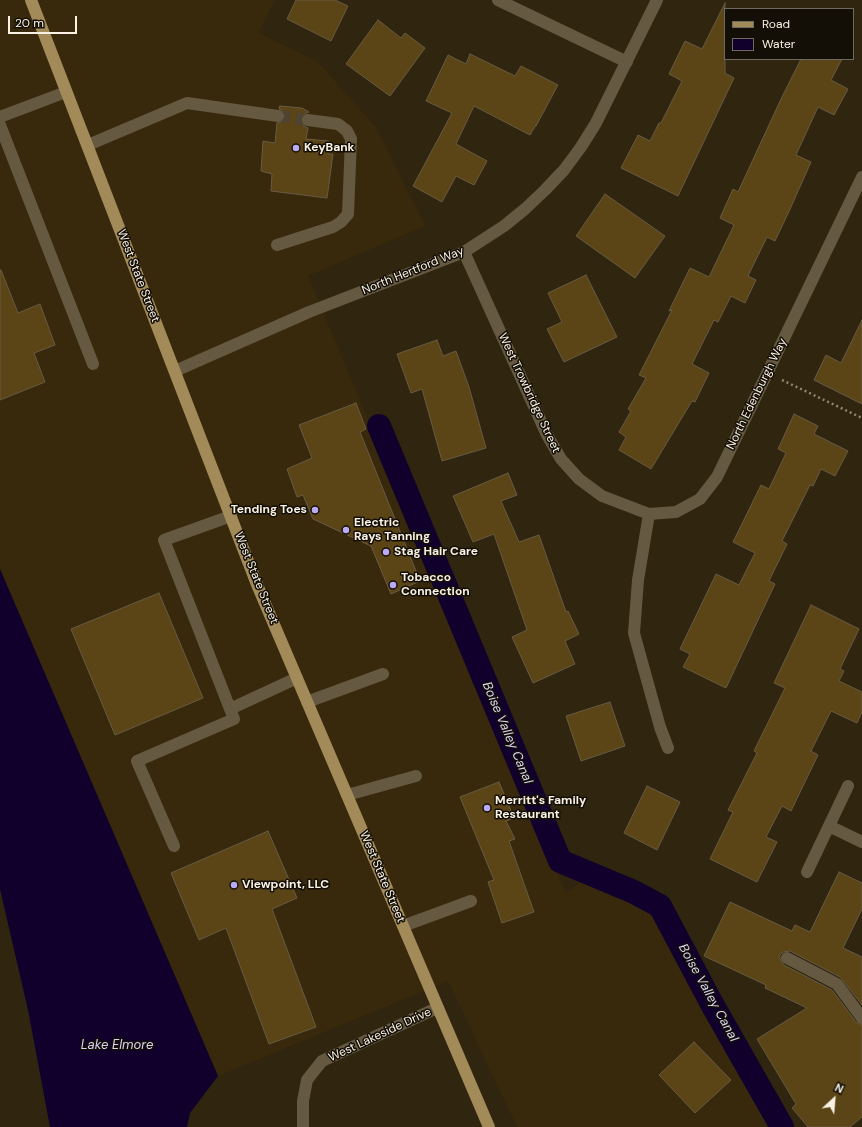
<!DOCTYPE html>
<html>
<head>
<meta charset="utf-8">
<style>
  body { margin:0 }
  #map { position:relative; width:862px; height:1127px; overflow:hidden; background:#30250f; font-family:"DM Sans",sans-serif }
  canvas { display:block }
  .legend { position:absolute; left:724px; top:8px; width:130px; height:52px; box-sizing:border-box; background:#140f06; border:1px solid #70695f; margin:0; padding:5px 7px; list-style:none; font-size:12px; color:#f9f1e4 }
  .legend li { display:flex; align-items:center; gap:8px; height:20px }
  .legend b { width:20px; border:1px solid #70695f }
  .north { position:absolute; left:814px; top:1079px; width:40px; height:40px; -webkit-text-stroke:3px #140f06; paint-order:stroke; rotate:26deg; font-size:11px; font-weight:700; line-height:16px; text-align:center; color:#f9f1e4 }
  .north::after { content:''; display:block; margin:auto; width:14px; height:18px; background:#f9f1e4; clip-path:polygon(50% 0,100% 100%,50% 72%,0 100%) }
  .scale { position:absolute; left:8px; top:16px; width:69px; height:18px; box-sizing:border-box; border:2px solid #f9f1e4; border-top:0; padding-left:5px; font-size:12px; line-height:14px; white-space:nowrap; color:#f9f1e4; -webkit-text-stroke:3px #140f06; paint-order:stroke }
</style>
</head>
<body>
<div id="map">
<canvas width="862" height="1127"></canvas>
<ul class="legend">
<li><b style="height:5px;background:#a38a59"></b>Road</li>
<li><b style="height:11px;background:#11002c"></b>Water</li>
</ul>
<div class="north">N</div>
<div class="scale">20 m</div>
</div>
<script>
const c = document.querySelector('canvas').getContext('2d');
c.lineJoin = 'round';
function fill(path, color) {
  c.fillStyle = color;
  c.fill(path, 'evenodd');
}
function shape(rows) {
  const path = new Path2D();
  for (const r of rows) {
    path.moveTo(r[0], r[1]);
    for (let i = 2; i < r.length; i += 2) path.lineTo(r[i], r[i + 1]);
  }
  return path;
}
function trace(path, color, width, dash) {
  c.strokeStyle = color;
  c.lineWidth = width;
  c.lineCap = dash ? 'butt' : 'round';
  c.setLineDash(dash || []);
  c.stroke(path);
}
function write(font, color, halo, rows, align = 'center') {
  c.font = font + ' "DM Sans",sans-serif';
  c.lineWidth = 3;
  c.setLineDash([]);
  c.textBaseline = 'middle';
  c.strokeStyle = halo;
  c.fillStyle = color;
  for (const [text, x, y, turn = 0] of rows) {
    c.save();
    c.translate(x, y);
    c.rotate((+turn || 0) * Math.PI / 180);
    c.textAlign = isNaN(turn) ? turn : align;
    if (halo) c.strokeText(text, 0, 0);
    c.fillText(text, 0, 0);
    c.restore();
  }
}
const built = shape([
  [0,0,275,0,259,33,317,61,376,127,425,226,308,276,566,893,585,879,653,905,769,1127,517,1127,448,981,218,1076,0,569]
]);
const water = shape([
  [0,569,218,1076,190,1113,187,1127,50,1127,28,1010,0,889]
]);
const canal = shape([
  [379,426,560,861,634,892,660,906,712,1004,782,1127]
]);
const building = shape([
  [296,0,335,0,348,6,331,41,287,19,296,0],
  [725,3,725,73,734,78,678,196,621,168,638,135,650,141,659,123,661,123,682,81,669,74,685,41,702,49,725,3],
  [378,20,401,38,405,33,425,48,390,96,346,64,378,20],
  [470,54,515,76,521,66,558,85,536,126,536,125,530,135,474,106,456,144,487,161,474,185,456,176,442,202,413,186,452,113,426,101,448,55,466,64,470,54],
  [801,59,842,59,831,80,848,89,834,115,818,107,796,155,811,162,791,207,775,241,767,237,748,276,756,280,745,303,731,296,718,322,714,320,692,364,709,373,695,402,692,401,651,469,619,450,626,437,619,432,631,411,628,409,646,378,639,375,672,310,669,311,690,268,709,277,734,225,720,218,733,189,738,192,781,99,801,59],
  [280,106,302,108,309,112,302,115,301,119,303,126,308,128,306,139,329,141,328,154,333,154,327,198,271,191,272,174,261,171,263,141,275,143,277,123,284,121,285,117,283,110,279,109,280,106],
  [605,194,665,236,635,278,576,236,605,194],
  [0,270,1,270,18,313,40,304,55,345,34,353,45,382,0,400,0,270],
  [586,275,617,337,564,362,547,329,562,322,548,293,586,275],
  [862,320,862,404,814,380,826,355,841,363,862,320],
  [437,340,443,356,456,351,469,387,486,448,442,461,422,389,411,393,397,354,437,340],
  [356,403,366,429,360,432,420,581,391,594,371,546,313,519,303,495,297,497,287,469,312,458,299,425,356,403],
  [794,414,818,426,814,434,848,451,835,476,821,469,813,486,810,485,782,541,787,544,769,581,775,584,726,688,683,667,690,654,680,649,716,574,739,585,755,553,733,542,761,485,769,489,786,453,778,449,794,414],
  [508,473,517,495,501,501,519,542,539,535,566,612,568,611,579,634,565,641,575,664,533,683,512,637,527,630,494,534,473,542,453,496,508,473],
  [159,593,203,698,115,735,71,629,159,593],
  [811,605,859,629,840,669,844,671,839,681,862,692,862,712,857,723,831,711,811,751,818,755,791,811,782,806,766,837,777,842,757,882,710,859,733,812,728,810,757,753,754,751,785,688,774,683,811,605],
  [610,702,625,746,581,761,566,716,610,702],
  [499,782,514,818,506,821,515,839,509,841,534,912,502,923,488,882,494,880,460,797,499,782],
  [647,786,680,802,657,850,624,833,647,786],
  [268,831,297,898,272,909,316,1027,269,1044,226,928,199,940,171,873,268,831],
  [839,872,862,883,862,909,843,948,862,957,862,1005,840,977,790,951,783,952,780,955,780,959,784,965,832,990,856,1022,862,1025,862,1117,850,1127,808,1127,792,1108,796,1104,757,1039,807,1008,765,988,766,985,704,956,730,902,792,931,795,925,810,932,839,872],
  [694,1042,731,1080,695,1113,659,1075,694,1042]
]);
const minorTunnel = shape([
  [278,116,308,120]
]);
const path = shape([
  [782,380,862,418]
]);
const minor = shape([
  [498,0,627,62],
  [0,117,66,92],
  [0,125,93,364],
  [88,145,187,103,278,116],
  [277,245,333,227,341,222,348,214,351,139,347,131,338,124,308,120],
  [464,252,547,435,561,459,579,479,602,496,649,514,676,512,700,499,717,477,862,177],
  [175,371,309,312,464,252,504,226,525,209,545,190,564,170,581,147,596,123,657,0],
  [649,514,638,580,634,633,660,727,668,748],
  [307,702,383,674],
  [230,709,297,678],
  [347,795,416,776],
  [829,826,862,842],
  [174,846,137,761,234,719,164,540,231,516],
  [807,872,848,786],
  [403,926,471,901],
  [787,958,837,984,862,1018],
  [303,1127,303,1101,307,1080,322,1061,437,1008]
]);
const major = shape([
  [31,0,258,587,489,1127]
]);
const markers = [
  [296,148,4,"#bbaaf6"],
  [315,510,4,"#bbaaf6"],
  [346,530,4,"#bbaaf6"],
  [386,552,4,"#bbaaf6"],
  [393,585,4,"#bbaaf6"],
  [487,808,4,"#bbaaf6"],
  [234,885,4,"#bbaaf6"]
];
const poiNames = [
  ["KeyBank",304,148],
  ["Tending Toes",307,510,"right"],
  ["Electric",354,523],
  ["Rays Tanning",354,537],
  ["Stag Hair Care",394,552],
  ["Tobacco",401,578],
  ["Connection",401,592],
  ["Merritt's Family",495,801],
  ["Restaurant",495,815],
  ["Viewpoint, LLC",242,885]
];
const streetNames = [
  ["North Hertford Way",413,271,-22],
  ["West State Street",138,276,69],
  ["West Trowbridge Street",529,393,65],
  ["North Edenburgh Way",757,394,-64],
  ["West State Street",256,578,68],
  ["West State Street",382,877,67],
  ["West Lakeside Drive",380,1035,-25]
];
const waterNames = [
  ["Boise Valley Canal",507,733,67],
  ["Boise Valley Canal",708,993,61],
  ["Lake Elmore",117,1046]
];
fill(built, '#38290c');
fill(water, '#11002c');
trace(canal, '#11002c', 24);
fill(building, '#5b4517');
trace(building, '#675b44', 1);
trace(minorTunnel, '#4e442f', 12, [12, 6]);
trace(path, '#908674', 2.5, [2, 3]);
trace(minor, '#655942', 12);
trace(major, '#a38a59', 12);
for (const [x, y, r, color] of markers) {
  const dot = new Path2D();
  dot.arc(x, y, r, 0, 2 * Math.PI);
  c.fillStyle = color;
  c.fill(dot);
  trace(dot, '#140f06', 1.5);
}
write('bold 12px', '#f9f1e4', '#140f06', poiNames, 'left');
write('12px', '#f9f1e4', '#140f06', streetNames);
write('italic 13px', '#dad4f6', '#140f06', waterNames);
</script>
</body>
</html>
